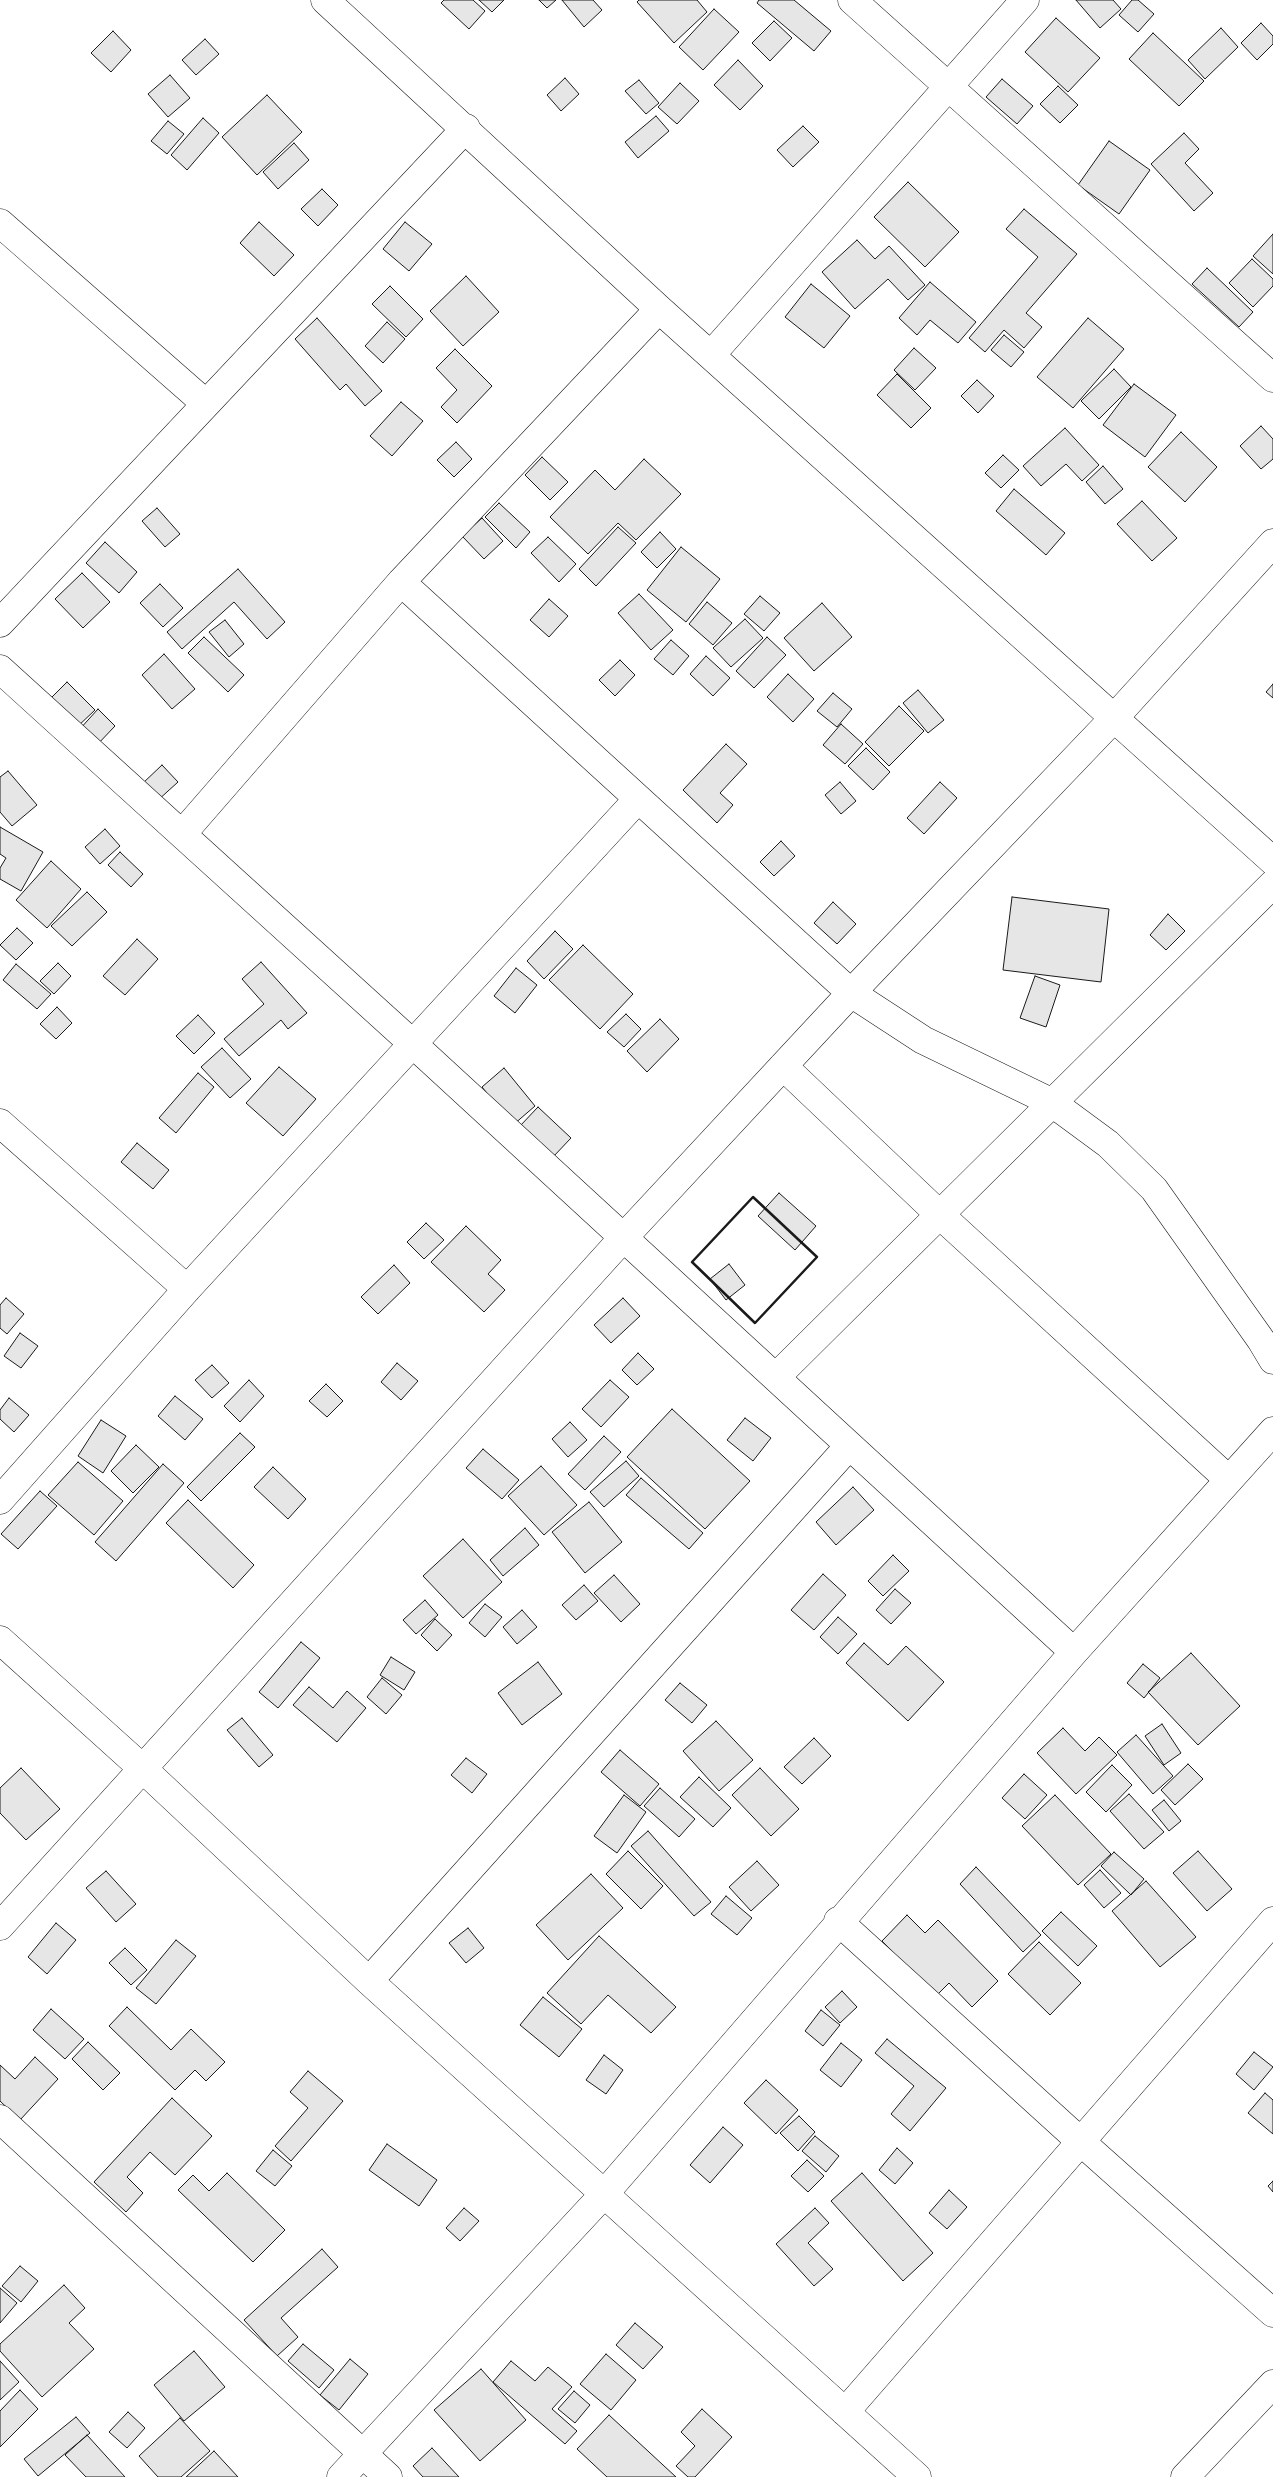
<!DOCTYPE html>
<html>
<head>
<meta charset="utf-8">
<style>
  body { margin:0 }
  canvas { display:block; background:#fff }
</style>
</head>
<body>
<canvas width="1273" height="2477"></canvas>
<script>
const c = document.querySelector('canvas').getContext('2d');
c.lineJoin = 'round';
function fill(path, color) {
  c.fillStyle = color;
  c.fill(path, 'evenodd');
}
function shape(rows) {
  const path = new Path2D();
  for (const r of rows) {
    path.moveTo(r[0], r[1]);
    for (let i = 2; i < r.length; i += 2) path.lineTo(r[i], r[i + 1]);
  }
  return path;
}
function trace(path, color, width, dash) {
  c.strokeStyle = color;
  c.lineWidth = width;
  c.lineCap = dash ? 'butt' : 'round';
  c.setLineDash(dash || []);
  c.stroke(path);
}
const building = shape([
  [444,0,473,0,485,11,469,29,441,3,444,0],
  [479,0,504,0,492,12,479,0],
  [539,0,556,0,547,8,539,0],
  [562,0,593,0,602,10,584,27,562,0],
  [639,0,697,0,707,12,674,43,637,2,639,0],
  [759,0,794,0,831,31,814,51,757,3,759,0],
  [1076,0,1113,0,1121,9,1100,28,1076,0],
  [1132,0,1138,0,1154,14,1138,32,1119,15,1132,0],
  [714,9,739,32,703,70,679,47,714,9],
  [1056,18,1100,58,1068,92,1025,52,1056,18],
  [774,21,792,38,770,61,752,43,774,21],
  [1261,23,1273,36,1273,44,1257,60,1241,43,1261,23],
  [1221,28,1238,47,1205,79,1188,60,1221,28],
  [113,31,131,50,111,72,91,53,113,31],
  [1153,33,1204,81,1179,106,1129,59,1153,33],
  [205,39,219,54,196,75,182,60,205,39],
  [738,60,763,86,740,110,714,85,738,60],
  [170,75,190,98,168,117,148,94,170,75],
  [565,78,579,94,561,111,547,95,565,78],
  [1002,79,1033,106,1017,124,986,97,1002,79],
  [639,80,659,103,646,114,625,91,639,80],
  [680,83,699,101,677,124,658,107,680,83],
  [1058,86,1078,105,1060,123,1040,104,1058,86],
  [267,95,302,132,257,175,222,137,267,95],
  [656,116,669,131,638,158,625,142,656,116],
  [203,118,219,133,187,170,171,155,203,118],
  [168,121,184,134,167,154,151,141,168,121],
  [803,126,819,142,793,167,777,150,803,126],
  [1184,133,1199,149,1185,163,1213,193,1194,211,1151,164,1184,133],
  [1109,141,1150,170,1119,214,1078,185,1109,141],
  [294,143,309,160,278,189,263,172,294,143],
  [908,182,959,232,925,267,874,217,908,182],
  [322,189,338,205,318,226,301,209,322,189],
  [1024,209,1077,254,1026,313,1042,327,1024,348,1004,330,985,352,969,338,1038,257,1006,229,1024,209],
  [259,222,294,255,274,276,240,243,259,222],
  [405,222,432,244,409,271,383,249,405,222],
  [1273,234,1273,274,1253,256,1273,234],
  [857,240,875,259,889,246,925,285,908,300,888,279,855,309,822,272,857,240],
  [1252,259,1273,279,1273,286,1253,307,1229,283,1252,259],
  [1207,268,1253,312,1239,327,1192,284,1207,268],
  [466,276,499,312,463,346,430,311,466,276],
  [930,282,976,322,958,343,930,320,917,335,899,318,930,282],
  [811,284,850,316,824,348,785,317,811,284],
  [390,286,423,319,406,337,372,304,390,286],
  [317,318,382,391,365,406,346,384,340,390,295,339,317,318],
  [1088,318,1124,349,1073,408,1037,377,1088,318],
  [387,322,405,339,383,363,365,346,387,322],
  [1004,335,1024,352,1011,367,991,350,1004,335],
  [914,348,936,368,915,390,894,370,914,348],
  [455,349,492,386,457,423,441,407,457,390,436,368,455,349],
  [1114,369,1131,387,1099,419,1081,401,1114,369],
  [897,374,931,408,911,428,877,395,897,374],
  [977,380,994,396,978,413,961,396,977,380],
  [1134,384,1176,415,1145,457,1103,425,1134,384],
  [401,402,423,421,392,456,370,436,401,402],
  [1261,426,1273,439,1273,459,1261,469,1240,446,1261,426],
  [1065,428,1099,465,1082,481,1066,464,1041,486,1023,466,1065,428],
  [1181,432,1217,467,1185,502,1148,467,1181,432],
  [456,442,472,459,454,477,437,460,456,442],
  [1003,455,1019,470,1001,488,985,473,1003,455],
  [542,457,568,482,550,500,525,475,542,457],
  [644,459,681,494,636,540,618,523,588,554,550,517,595,470,615,490,644,459],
  [1103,466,1123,489,1105,504,1086,482,1103,466],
  [1014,489,1065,533,1046,555,996,511,1014,489],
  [1142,501,1177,538,1152,561,1117,524,1142,501],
  [499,503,530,532,516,548,485,517,499,503],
  [157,508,180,534,165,547,142,521,157,508],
  [482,518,503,541,484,559,462,536,482,518],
  [618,527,636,543,596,586,579,569,618,527],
  [660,532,676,549,657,568,641,552,660,532],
  [548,537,576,564,559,582,531,553,548,537],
  [105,542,137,572,119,593,86,563,105,542],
  [681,547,720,579,686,622,647,590,681,547],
  [238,569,285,622,267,639,234,602,182,649,167,632,238,569],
  [82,573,110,602,83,628,55,599,82,573],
  [160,584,183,608,163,627,140,603,160,584],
  [639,594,673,630,651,650,618,613,639,594],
  [760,596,780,613,764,631,744,614,760,596],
  [549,599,568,616,549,637,530,620,549,599],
  [707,602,732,623,713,645,689,624,707,602],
  [822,603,852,637,814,671,784,638,822,603],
  [745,619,763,638,731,667,713,648,745,619],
  [225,620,244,644,229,657,209,632,225,620],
  [204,637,244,675,228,692,188,653,204,637],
  [767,637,786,655,754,688,736,671,767,637],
  [671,640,689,656,673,675,654,659,671,640],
  [164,654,195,689,172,709,142,675,164,654],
  [706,656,730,678,713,696,690,674,706,656],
  [620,660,635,675,615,696,599,680,620,660],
  [788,674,814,699,793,722,767,697,788,674],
  [67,682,95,710,77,727,50,699,67,682],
  [1273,684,1273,698,1266,692,1273,684],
  [918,690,944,720,928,733,903,703,918,690],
  [833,693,852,709,837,727,817,711,833,693],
  [899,706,924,731,889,766,865,742,899,706],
  [98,709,115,726,96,746,79,730,98,709],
  [841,724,863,744,845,764,823,745,841,724],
  [726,744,747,764,720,793,733,805,717,823,683,790,726,744],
  [866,748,890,772,873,790,848,766,866,748],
  [162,765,178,782,157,801,142,784,162,765],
  [8,771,37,805,12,826,0,812,0,777,8,771],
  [840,782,856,801,841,814,825,795,840,782],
  [940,782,957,798,924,834,907,818,940,782],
  [0,827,43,852,21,891,0,879,0,868,6,858,0,854,0,827],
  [105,829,120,846,100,864,85,847,105,829],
  [781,841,795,856,774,876,760,862,781,841],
  [120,852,143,874,131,887,108,865,120,852],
  [51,861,81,889,47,928,16,900,51,861],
  [87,892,107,912,72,946,51,926,87,892],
  [1012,897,1109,909,1101,982,1003,970,1012,897],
  [833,902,856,924,837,944,814,923,833,902],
  [1168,914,1185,931,1166,950,1150,935,1168,914],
  [17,928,33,943,16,960,0,945,17,928],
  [555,931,573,949,544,979,527,961,555,931],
  [137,939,158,959,125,995,103,976,137,939],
  [583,945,633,994,600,1029,549,980,583,945],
  [261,962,307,1013,288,1029,281,1020,239,1056,224,1039,264,1004,242,979,261,962],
  [58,963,71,976,54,994,40,981,58,963],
  [16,964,51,994,37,1009,3,980,16,964],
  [516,968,537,985,515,1013,494,996,516,968],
  [1035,976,1060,985,1046,1027,1020,1018,1035,976],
  [57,1007,72,1023,56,1039,40,1024,57,1007],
  [626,1014,641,1029,624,1047,607,1032,626,1014],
  [198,1015,215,1033,194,1054,176,1036,198,1015],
  [660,1019,679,1039,647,1072,627,1051,660,1019],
  [222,1048,251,1079,230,1098,201,1067,222,1048],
  [279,1067,316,1099,283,1136,246,1103,279,1067],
  [504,1068,535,1106,513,1125,482,1087,504,1068],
  [198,1073,214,1087,176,1133,159,1118,198,1073],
  [538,1107,571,1138,553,1157,520,1126,538,1107],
  [137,1143,169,1170,153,1189,121,1162,137,1143],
  [779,1193,816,1226,795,1250,758,1216,779,1193],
  [426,1223,444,1240,424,1259,407,1242,426,1223],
  [466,1226,501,1260,488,1274,505,1290,484,1312,431,1262,466,1226],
  [729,1264,745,1285,726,1300,710,1279,729,1264],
  [394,1265,410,1283,378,1314,361,1297,394,1265],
  [6,1298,24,1314,7,1334,0,1328,0,1305,6,1298],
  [623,1298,640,1316,611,1343,594,1325,623,1298],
  [20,1333,38,1346,21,1368,4,1356,20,1333],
  [638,1353,654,1369,637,1385,622,1370,638,1353],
  [397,1363,418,1381,401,1400,381,1382,397,1363],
  [212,1365,229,1383,212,1398,195,1380,212,1365],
  [249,1380,264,1396,240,1422,224,1406,249,1380],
  [610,1380,629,1397,601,1427,582,1409,610,1380],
  [326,1384,343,1401,327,1417,309,1401,326,1384],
  [175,1396,203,1419,185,1440,158,1416,175,1396],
  [9,1398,29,1415,14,1432,0,1419,0,1410,9,1398],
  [672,1409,750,1481,705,1529,627,1457,672,1409],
  [745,1418,771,1438,753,1461,727,1440,745,1418],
  [101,1420,126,1436,103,1473,78,1456,101,1420],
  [570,1422,587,1440,568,1457,552,1439,570,1422],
  [240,1433,255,1447,201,1501,187,1487,240,1433],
  [604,1436,621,1452,585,1490,568,1474,604,1436],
  [136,1445,159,1467,133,1493,111,1471,136,1445],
  [483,1449,519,1480,502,1499,466,1468,483,1449],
  [626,1461,639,1476,604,1507,590,1492,626,1461],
  [78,1462,123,1501,94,1535,48,1495,78,1462],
  [163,1464,184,1483,116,1561,95,1542,163,1464],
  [541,1466,577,1505,544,1535,508,1496,541,1466],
  [273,1467,306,1499,288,1519,254,1487,273,1467],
  [641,1478,703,1533,689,1549,626,1495,641,1478],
  [853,1487,874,1510,836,1545,816,1522,853,1487],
  [40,1491,57,1506,18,1549,1,1534,40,1491],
  [188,1500,254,1565,233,1588,166,1523,188,1500],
  [589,1502,622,1542,585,1573,552,1532,589,1502],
  [525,1528,539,1545,503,1576,490,1560,525,1528],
  [463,1539,502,1582,463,1618,423,1576,463,1539],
  [893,1555,909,1571,883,1596,868,1581,893,1555],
  [823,1574,846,1595,814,1630,791,1610,823,1574],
  [614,1575,640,1604,621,1622,594,1593,614,1575],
  [584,1585,598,1601,576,1620,562,1605,584,1585],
  [895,1589,911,1603,891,1624,876,1610,895,1589],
  [425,1600,438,1615,416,1634,403,1620,425,1600],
  [485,1604,502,1617,485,1637,469,1623,485,1604],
  [522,1610,537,1627,517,1644,503,1627,522,1610],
  [838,1617,857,1634,838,1654,820,1637,838,1617],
  [435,1619,452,1635,437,1651,421,1635,435,1619],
  [301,1642,320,1658,278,1708,259,1692,301,1642],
  [864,1643,888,1665,906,1646,944,1682,908,1721,846,1663,864,1643],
  [1191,1653,1240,1706,1198,1745,1148,1692,1191,1653],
  [391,1657,415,1672,404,1690,380,1675,391,1657],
  [538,1662,562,1694,522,1725,498,1693,538,1662],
  [1143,1664,1160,1678,1144,1698,1127,1683,1143,1664],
  [382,1678,402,1695,386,1714,367,1697,382,1678],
  [680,1683,707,1705,692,1723,665,1700,680,1683],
  [309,1687,333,1708,347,1691,366,1708,337,1742,293,1705,309,1687],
  [242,1718,273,1755,259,1767,227,1730,242,1718],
  [716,1721,753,1760,719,1791,683,1751,716,1721],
  [1162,1724,1181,1753,1164,1765,1145,1736,1162,1724],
  [1063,1728,1085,1751,1099,1737,1117,1755,1076,1794,1037,1753,1063,1728],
  [1136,1735,1173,1776,1153,1794,1117,1752,1136,1735],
  [814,1738,831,1756,802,1784,784,1767,814,1738],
  [620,1750,659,1784,640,1806,601,1772,620,1750],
  [466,1758,487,1774,472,1793,451,1775,466,1758],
  [1188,1764,1203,1779,1175,1805,1161,1790,1188,1764],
  [1112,1765,1132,1785,1106,1812,1086,1792,1112,1765],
  [21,1768,60,1809,26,1840,0,1813,0,1788,21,1768],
  [760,1768,799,1809,771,1836,732,1795,760,1768],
  [1024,1774,1047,1795,1025,1819,1002,1798,1024,1774],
  [699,1777,731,1808,713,1827,680,1797,699,1777],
  [660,1788,695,1819,679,1837,644,1806,660,1788],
  [1129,1794,1164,1832,1144,1849,1110,1811,1129,1794],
  [624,1795,646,1812,617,1853,594,1836,624,1795],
  [1055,1795,1111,1854,1078,1885,1022,1826,1055,1795],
  [1164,1800,1181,1821,1169,1831,1152,1810,1164,1800],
  [648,1831,711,1902,694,1916,631,1846,648,1831],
  [628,1851,663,1886,641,1909,606,1874,628,1851],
  [1198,1851,1232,1889,1207,1911,1173,1873,1198,1851],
  [1114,1852,1144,1879,1131,1895,1101,1866,1114,1852],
  [757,1861,779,1885,751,1911,729,1887,757,1861],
  [976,1867,1041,1935,1023,1952,960,1884,976,1867],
  [1100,1870,1121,1893,1104,1908,1084,1885,1100,1870],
  [106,1871,136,1904,116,1922,86,1888,106,1871],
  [591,1874,623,1908,568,1960,536,1925,591,1874],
  [1146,1881,1196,1937,1160,1967,1112,1911,1146,1881],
  [726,1896,752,1918,737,1935,711,1914,726,1896],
  [1061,1912,1097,1946,1078,1966,1042,1931,1061,1912],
  [907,1915,925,1933,938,1920,998,1981,972,2007,949,1983,936,1996,882,1941,907,1915],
  [56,1923,76,1940,47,1974,28,1957,56,1923],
  [468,1928,484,1948,466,1963,449,1943,468,1928],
  [599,1936,676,2007,651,2033,608,1995,581,2024,547,1993,599,1936],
  [176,1940,196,1956,156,2004,136,1988,176,1940],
  [1039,1942,1081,1983,1050,2015,1008,1974,1039,1942],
  [125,1948,147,1970,131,1985,109,1963,125,1948],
  [842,1991,857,2007,840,2023,825,2007,842,1991],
  [543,1997,582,2029,559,2057,520,2025,543,1997],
  [127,2007,171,2050,191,2029,225,2062,206,2081,195,2070,175,2090,109,2026,127,2007],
  [51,2009,84,2039,65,2059,33,2030,51,2009],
  [821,2010,840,2025,823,2046,805,2031,821,2010],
  [887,2039,946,2088,910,2131,891,2114,914,2086,875,2053,887,2039],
  [88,2042,120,2073,103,2090,72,2059,88,2042],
  [841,2043,862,2060,841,2087,820,2070,841,2043],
  [1254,2052,1273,2067,1254,2090,1236,2074,1254,2052],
  [604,2055,623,2070,606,2094,586,2080,604,2055],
  [35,2057,58,2079,20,2120,0,2101,0,2065,15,2079,35,2057],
  [308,2071,343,2101,291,2161,275,2146,308,2108,290,2092,308,2071],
  [766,2080,798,2110,776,2134,744,2103,766,2080],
  [1265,2093,1273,2100,1273,2134,1248,2113,1265,2093],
  [172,2098,212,2136,175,2175,150,2152,127,2177,143,2193,126,2212,94,2182,172,2098],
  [799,2116,815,2132,798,2151,780,2133,799,2116],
  [723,2127,743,2145,710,2183,690,2165,723,2127],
  [815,2136,839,2156,826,2172,802,2151,815,2136],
  [387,2144,437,2180,419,2206,369,2170,387,2144],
  [897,2148,913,2163,895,2184,879,2170,897,2148],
  [273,2150,292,2166,275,2186,256,2171,273,2150],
  [807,2160,824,2176,808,2192,791,2176,807,2160],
  [227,2173,285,2230,253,2262,178,2190,193,2175,209,2191,227,2173],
  [862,2173,933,2253,903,2281,831,2201,862,2173],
  [1273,2181,1273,2192,1268,2186,1273,2181],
  [949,2190,967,2207,947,2229,929,2213,949,2190],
  [464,2208,479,2221,460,2241,446,2228,464,2208],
  [815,2208,829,2223,808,2243,833,2269,814,2286,776,2244,815,2208],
  [322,2249,338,2267,281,2318,298,2337,277,2356,244,2320,322,2249],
  [20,2266,38,2281,21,2302,2,2286,20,2266],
  [64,2285,85,2308,69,2323,94,2349,42,2397,0,2351,0,2344,64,2285],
  [0,2288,17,2303,0,2323,0,2288],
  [635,2323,663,2347,643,2369,616,2345,635,2323],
  [303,2344,334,2370,319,2388,288,2361,303,2344],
  [194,2351,225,2387,184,2421,154,2385,194,2351],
  [606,2354,636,2380,611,2410,580,2384,606,2354],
  [350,2359,368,2374,339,2410,320,2395,350,2359],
  [0,2361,19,2382,0,2400,0,2361],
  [511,2361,535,2381,548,2367,572,2387,552,2409,577,2431,565,2444,493,2382,511,2361],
  [481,2369,526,2420,480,2461,434,2410,481,2369],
  [20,2390,38,2409,0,2447,0,2411,20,2390],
  [574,2391,590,2405,575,2423,558,2409,574,2391],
  [702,2409,732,2437,695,2477,688,2477,676,2466,695,2446,681,2432,702,2409],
  [128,2412,145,2428,127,2448,109,2432,128,2412],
  [609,2415,676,2477,607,2477,577,2449,609,2415],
  [76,2417,90,2433,38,2476,24,2459,76,2417],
  [180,2418,210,2451,181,2477,158,2477,139,2456,180,2418],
  [87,2435,125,2477,86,2477,65,2455,87,2435],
  [432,2448,459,2477,423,2477,413,2466,432,2448],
  [214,2451,238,2477,186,2477,214,2451]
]);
const street = shape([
  [325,0,659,309,1273,861],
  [852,0,1273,378],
  [0,223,205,403],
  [711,355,1025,0],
  [401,582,851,993,923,1040,1051,1102,1108,1144,1154,1189,1261,1340,1273,1360],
  [0,623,466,128],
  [0,669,413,1044,1074,1652],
  [182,834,401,582,659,309],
  [783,1066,939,1214,1229,1480],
  [0,1123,187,1289],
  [776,1377,1273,884],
  [0,1500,187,1289,638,799],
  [0,1640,142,1768,369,1981,917,2477],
  [838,1921,1080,2141,1273,2313],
  [0,1926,624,1237,851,993,1115,717,1273,543],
  [369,1981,849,1446],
  [0,2119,388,2477],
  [845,2412,1273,1921],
  [341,2477,605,2193,1074,1652,1273,1431],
  [1185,2477,1273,2384]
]);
const wall = shape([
  [753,1197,817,1257,755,1323,692,1262,753,1197]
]);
fill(building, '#e6e6e6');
trace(building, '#1a1a1a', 1);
trace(street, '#1a1a1a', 29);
trace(street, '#fff', 28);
trace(wall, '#1a1a1a', 2.5);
</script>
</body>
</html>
